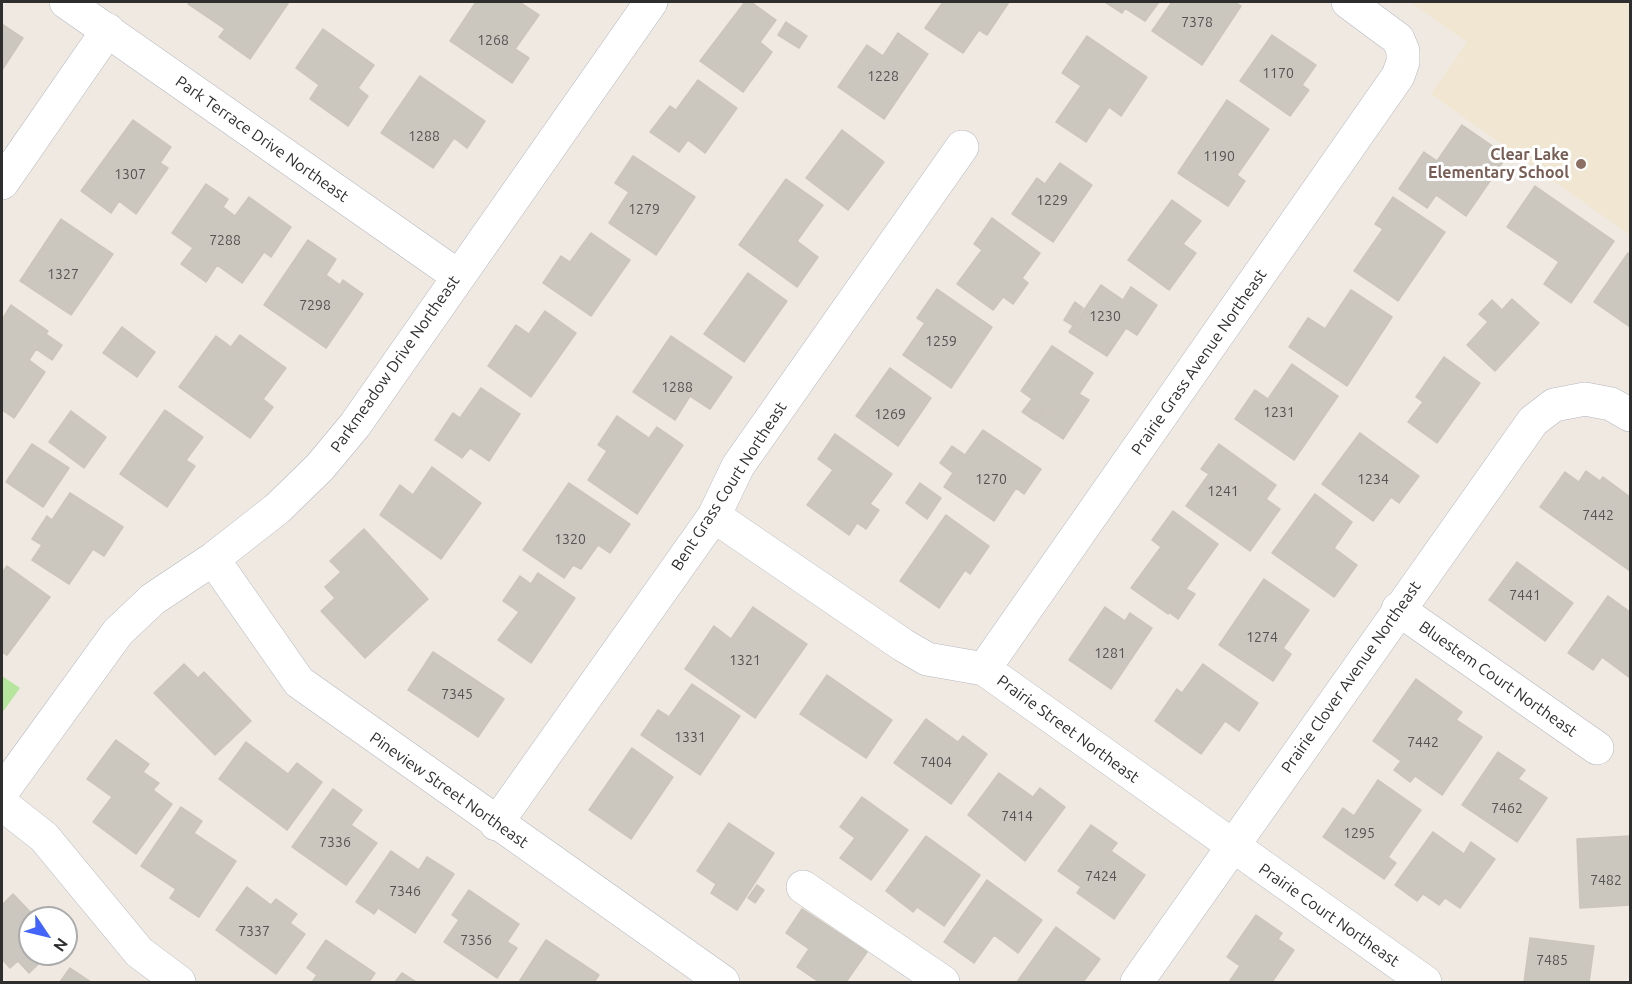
<!DOCTYPE html>
<html>
<head>
<meta charset="utf-8">
<style>
  body { margin:0 }
  #map { position:relative; width:1632px; height:984px; overflow:hidden; background:#efe9e1; font-family:Ubuntu,sans-serif }
  canvas { display:block }
  .frame { position:absolute; inset:0; border:3px solid #2e2e2e; pointer-events:none }
  .north { position:absolute; left:18px; top:906px; width:60px; height:60px; box-sizing:border-box; background:#fff; border:2px solid #ababab; border-radius:50%; rotate:125deg; font-size:16px; font-weight:700; line-height:24px; text-align:center; color:#2e2e2e }
  .north::after { content:''; display:block; margin:auto; width:21px; height:27px; background:#4264fb; clip-path:polygon(50% 0,100% 100%,50% 72%,0 100%) }
</style>
</head>
<body>
<div id="map">
<canvas width="1632" height="984"></canvas>
<div class="frame"></div>
<div class="north">N</div>
</div>
<script>
const c = document.querySelector('canvas').getContext('2d');
c.lineJoin = 'round';
function fill(path, color) {
  c.fillStyle = color;
  c.fill(path, 'evenodd');
}
function shape(rows) {
  const path = new Path2D();
  for (const r of rows) {
    path.moveTo(r[0], r[1]);
    for (let i = 2; i < r.length; i += 2) path.lineTo(r[i], r[i + 1]);
  }
  return path;
}
function trace(path, color, width, dash) {
  c.strokeStyle = color;
  c.lineWidth = width;
  c.lineCap = dash ? 'butt' : 'round';
  c.setLineDash(dash || []);
  c.stroke(path);
}
function write(font, color, halo, rows, align = 'center') {
  c.font = font + ' Ubuntu,sans-serif';
  c.lineWidth = 6;
  c.setLineDash([]);
  c.textBaseline = 'middle';
  c.strokeStyle = halo;
  c.fillStyle = color;
  for (const [text, x, y, turn = 0] of rows) {
    c.save();
    c.translate(x, y);
    c.rotate((+turn || 0) * Math.PI / 180);
    c.textAlign = isNaN(turn) ? turn : align;
    if (halo) c.strokeText(text, 0, 0);
    c.fillText(text, 0, 0);
    c.restore();
  }
}
const education = shape([
  [1410,2,1630,2,1630,235,1431,94,1467,42]
]);
const green = shape([
  [2,676,20,688,2,713]
]);
const building = shape([
  [189,2,289,2,250,59,219,37,225,29,188,4,189,2],
  [476,2,519,2,539,15,515,49,529,58,512,83,450,41,476,2],
  [745,2,751,2,776,20,760,42,772,52,743,92,700,61,745,2],
  [943,2,1009,2,987,35,979,30,963,53,925,28,943,2],
  [1105,2,1159,2,1145,21,1125,8,1122,13,1105,2],
  [1172,2,1235,2,1241,6,1202,65,1152,31,1172,2],
  [786,22,807,36,799,48,778,35,786,22],
  [2,24,23,38,2,70,2,24],
  [323,29,374,65,358,88,368,96,348,126,310,99,319,85,296,68,323,29],
  [898,33,928,54,884,119,838,87,867,45,883,56,898,33],
  [1272,35,1316,65,1302,85,1309,90,1290,116,1240,81,1272,35],
  [1087,36,1147,77,1121,116,1109,107,1086,142,1056,122,1081,86,1062,73,1087,36],
  [420,76,485,121,467,148,454,138,433,168,381,133,420,76],
  [698,80,737,108,705,153,688,140,679,152,650,132,670,106,676,110,698,80],
  [1227,100,1269,129,1237,175,1245,181,1228,206,1178,173,1227,100],
  [133,120,171,147,160,163,168,168,136,214,119,201,111,213,81,191,133,120],
  [1462,125,1507,156,1466,216,1436,195,1427,208,1399,189,1424,152,1437,161,1462,125],
  [842,130,884,162,848,210,806,178,842,130],
  [633,156,695,197,656,255,609,223,629,192,615,183,633,156],
  [1060,163,1092,185,1053,242,1012,214,1037,178,1045,184,1060,163],
  [786,179,823,205,797,241,818,257,797,287,739,245,786,179],
  [206,184,228,199,223,207,235,216,249,197,291,227,271,257,264,252,242,283,217,265,206,282,181,264,193,248,172,233,206,184],
  [1535,186,1614,241,1571,303,1544,284,1559,262,1507,227,1535,186],
  [1393,197,1445,232,1398,301,1354,271,1383,229,1375,224,1393,197],
  [1172,200,1201,221,1183,244,1196,253,1169,290,1128,260,1172,200],
  [992,218,1040,253,1022,278,1028,283,1013,304,1003,297,993,310,957,284,982,250,974,244,992,218],
  [61,219,113,254,71,315,20,281,61,219],
  [591,233,630,260,591,316,543,283,561,256,570,262,591,233],
  [308,240,336,259,326,275,340,285,343,280,363,294,326,348,264,305,308,240],
  [1628,253,1630,255,1630,327,1594,302,1628,253],
  [748,273,787,301,744,362,704,334,748,273],
  [1101,285,1123,300,1131,287,1157,305,1137,335,1126,328,1107,356,1069,332,1101,285],
  [937,289,992,327,951,388,903,355,925,323,917,318,937,289],
  [1351,290,1392,317,1347,386,1289,347,1308,318,1325,329,1351,290],
  [1512,299,1539,323,1495,371,1467,345,1488,322,1479,314,1492,300,1502,310,1512,299],
  [1075,302,1083,308,1072,325,1064,320,1075,302],
  [11,305,48,331,46,334,62,345,52,360,36,349,29,360,45,372,14,418,2,410,2,320,11,305],
  [545,311,576,333,531,397,488,366,516,325,529,334,545,311],
  [122,327,155,352,137,377,103,353,122,327],
  [240,335,286,368,263,399,273,407,250,438,179,387,216,336,231,347,240,335],
  [671,336,732,377,710,409,690,396,675,420,633,392,671,336],
  [1052,346,1093,373,1079,394,1089,400,1063,439,1036,421,1044,407,1035,421,1022,412,1032,399,1021,391,1052,346],
  [1444,357,1480,383,1437,443,1408,422,1423,402,1416,397,1444,357],
  [1292,364,1338,396,1294,460,1235,419,1255,390,1268,399,1292,364],
  [890,368,931,398,898,446,856,416,890,368],
  [481,388,520,414,489,461,470,448,462,458,435,440,453,413,460,418,481,388],
  [165,410,203,437,186,460,195,466,167,507,120,474,165,410],
  [71,411,106,437,84,468,49,442,71,411],
  [617,416,649,438,657,427,683,445,637,514,588,480,607,451,598,445,617,416],
  [983,430,1041,469,1024,494,1016,488,994,521,944,487,953,473,940,463,952,446,965,455,983,430],
  [1360,433,1419,476,1399,503,1391,497,1373,521,1322,484,1360,433],
  [835,434,892,474,870,504,879,510,866,529,857,523,849,535,807,505,833,470,818,459,835,434],
  [32,444,69,468,43,507,6,482,32,444],
  [1219,444,1276,485,1266,499,1280,509,1250,551,1186,506,1209,474,1201,469,1219,444],
  [432,467,481,503,441,559,380,515,400,485,413,495,432,467],
  [1586,471,1600,481,1603,477,1630,497,1630,571,1540,507,1565,472,1579,482,1586,471],
  [569,483,630,524,610,553,598,545,581,569,573,565,564,578,523,550,569,483],
  [920,483,941,498,927,519,906,503,920,483],
  [70,493,123,527,104,556,93,549,69,584,32,560,42,545,32,539,47,516,52,520,70,493],
  [1315,494,1352,522,1334,548,1357,565,1334,597,1272,553,1315,494],
  [1173,511,1218,544,1168,614,1131,588,1161,547,1152,540,1173,511],
  [946,515,989,546,970,574,965,570,939,608,900,581,946,515],
  [364,529,428,599,365,658,321,611,335,598,325,587,341,572,330,561,364,529],
  [1517,562,1573,603,1545,641,1489,600,1517,562],
  [7,566,50,597,7,655,2,652,2,573,7,566],
  [538,573,575,598,531,663,498,640,519,612,503,601,520,576,531,584,538,573],
  [1264,579,1309,610,1283,648,1291,654,1273,681,1219,645,1264,579],
  [1186,589,1195,594,1178,619,1170,613,1186,589],
  [1608,596,1630,612,1630,678,1602,657,1593,670,1568,653,1608,596],
  [753,607,807,644,755,718,685,669,714,626,731,639,753,607],
  [1105,607,1125,621,1130,613,1152,628,1111,689,1069,660,1105,607],
  [433,652,504,699,478,737,408,690,433,652],
  [184,664,198,678,204,672,251,721,215,755,154,693,184,664],
  [1203,664,1258,703,1239,731,1225,721,1201,754,1155,721,1177,689,1182,693,1203,664],
  [827,675,892,720,866,758,800,714,827,675],
  [1416,679,1462,712,1456,720,1482,737,1442,795,1415,776,1410,782,1394,770,1401,761,1373,741,1416,679],
  [692,684,740,716,700,775,641,735,658,710,669,717,692,684],
  [926,719,958,742,963,736,987,754,951,804,894,763,926,719],
  [116,740,149,764,143,772,159,783,153,790,172,804,136,854,93,822,112,797,87,779,116,740],
  [246,742,288,774,297,763,322,782,287,830,219,779,246,742],
  [632,748,673,777,631,839,589,810,632,748],
  [1498,752,1525,770,1518,779,1547,798,1517,842,1462,805,1498,752],
  [999,773,1033,797,1040,788,1065,807,1025,861,968,815,999,773],
  [1378,780,1421,810,1388,857,1396,863,1384,879,1323,837,1343,808,1354,816,1378,780],
  [333,789,362,810,351,825,377,843,346,885,292,847,333,789],
  [862,797,908,830,871,880,840,858,855,838,840,827,862,797],
  [181,807,202,821,194,833,236,861,199,917,170,898,176,889,141,866,181,807],
  [729,823,774,853,737,910,711,893,716,884,697,871,729,823],
  [1091,825,1117,843,1111,851,1145,875,1114,919,1077,893,1081,887,1058,871,1091,825],
  [1433,832,1464,854,1471,842,1495,859,1460,908,1445,898,1439,905,1423,894,1417,901,1395,885,1433,832],
  [926,836,980,875,944,926,917,907,913,912,886,891,926,836],
  [1630,836,1630,905,1580,908,1577,839,1630,836],
  [391,851,419,870,427,857,454,874,415,933,378,908,374,914,356,902,391,851],
  [987,880,1042,920,1018,953,994,935,974,963,944,942,987,880],
  [757,885,764,890,755,903,748,898,757,885],
  [247,887,271,905,276,899,297,914,290,923,305,934,276,974,216,930,247,887],
  [469,890,519,924,507,942,517,948,497,978,444,942,459,920,452,915,469,890],
  [13,894,36,918,30,918,30,954,49,954,29,973,18,961,10,968,2,959,2,905,13,894],
  [802,909,867,952,846,982,819,982,797,967,809,949,786,933,802,909],
  [1256,915,1282,933,1278,939,1294,950,1272,982,1229,982,1240,966,1227,957,1256,915],
  [1056,927,1100,959,1083,982,1017,982,1056,927],
  [1530,938,1594,946,1589,982,1524,982,1530,938],
  [326,940,375,973,369,982,312,982,317,975,307,968,326,940],
  [546,940,599,975,594,982,519,982,546,940],
  [70,968,91,982,60,982,70,968],
  [402,973,416,982,395,982,402,973]
]);
const minor = shape([
  [66,2,458,276],
  [2,183,108,30],
  [714,516,903,645,927,659,984,669,1425,982],
  [213,559,299,682,723,982],
  [1398,609,1597,748],
  [984,669,1398,76,1403,62,1403,51,1398,39,1348,2],
  [2,792,118,632,153,599,213,559,278,508,320,467,355,425,651,2],
  [2,804,44,837,139,952,179,982],
  [496,824,714,516,738,466,962,147],
  [803,887,943,982],
  [1137,982,1533,421,1554,405,1585,399,1611,404,1630,415]
]);
const markers = [
  [1581,164,6,"#8d6e63"]
];
const numberNames = [
  ["7378",1197,22],
  ["1268",493,40],
  ["1170",1278,73],
  ["1228",883,76],
  ["1288",424,136],
  ["1190",1219,156],
  ["1307",130,174],
  ["1229",1052,200],
  ["1279",644,209],
  ["7288",225,240],
  ["1327",63,274],
  ["7298",315,305],
  ["1230",1105,316],
  ["1259",941,341],
  ["1288",677,387],
  ["1231",1279,412],
  ["1269",890,414],
  ["1270",991,479],
  ["1234",1373,479],
  ["1241",1223,491],
  ["7442",1598,515],
  ["1320",570,539],
  ["7441",1525,595],
  ["1274",1262,637],
  ["1281",1110,653],
  ["1321",745,660],
  ["7345",457,694],
  ["1331",690,737],
  ["7442",1423,742],
  ["7404",936,762],
  ["7462",1507,808],
  ["7414",1017,816],
  ["1295",1359,833],
  ["7336",335,842],
  ["7424",1101,876],
  ["7482",1606,880],
  ["7346",405,891],
  ["7337",254,931],
  ["7356",476,940],
  ["7485",1552,960]
];
const streetNames = [
  ["Park Terrace Drive Northeast",262,139,35],
  ["Prairie Grass Avenue Northeast",1199,362,-55],
  ["Parkmeadow Drive Northeast",395,364,-55],
  ["Bent Grass Court Northeast",729,486,-57],
  ["Prairie Clover Avenue Northeast",1351,677,-55],
  ["Bluestem Court Northeast",1498,679,35],
  ["Prairie Street Northeast",1068,729,36],
  ["Pineview Street Northeast",449,790,35],
  ["Prairie Court Northeast",1329,915,35]
];
const educationNames = [
  ["Clear Lake",1569,155],
  ["Elementary School",1569,173]
];
fill(education, '#f0e6d1');
fill(green, '#b6e59e');
fill(building, '#cbc7bf');
trace(building, '#cbc5ba', 1.5);
trace(minor, '#b4b7c1', 34);
trace(minor, '#fff', 33);
for (const [x, y, r, color] of markers) {
  const dot = new Path2D();
  dot.arc(x, y, r, 0, 2 * Math.PI);
  c.fillStyle = color;
  c.fill(dot);
  trace(dot, '#fff', 2);
}
write('14px', '#555452', null, numberNames);
write('16px', '#2e2e2e', '#fff', streetNames);
write('bold 16px', '#785e54', '#fff', educationNames, 'right');
</script>
</body>
</html>
